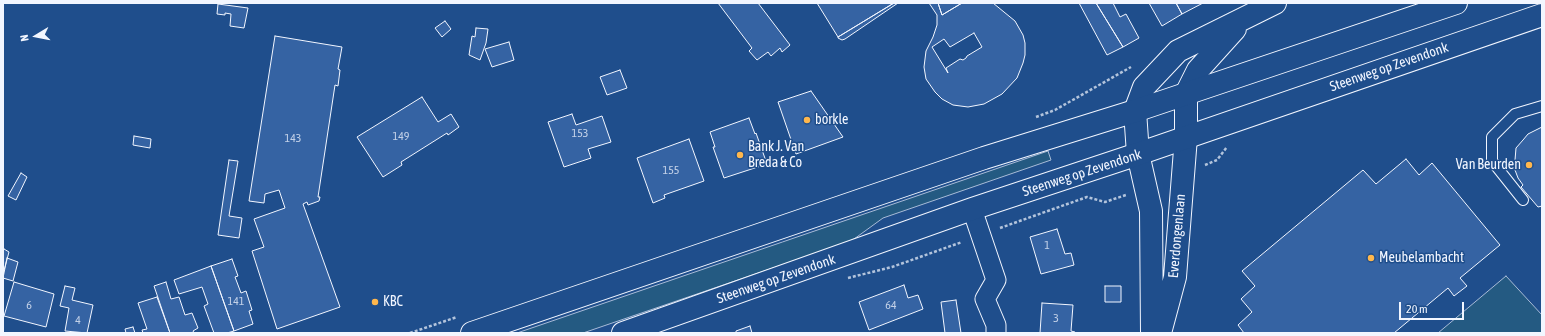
<!DOCTYPE html>
<html>
<head>
<meta charset="utf-8">
<style>
  body { margin:0 }
  #map { position:relative; width:1545px; height:336px; overflow:hidden; background:#1f4e8c; font-family:"Asap Condensed",sans-serif }
  canvas { display:block }
  .frame { position:absolute; inset:0; border:4px solid #f2f6ff; pointer-events:none }
  .north { position:absolute; left:16px; top:16px; width:40px; height:40px; -webkit-text-stroke:3px #1f4e8c; paint-order:stroke; rotate:260deg; font-size:11px; font-weight:700; line-height:16px; text-align:center; color:#f2f6ff }
  .north::after { content:''; display:block; margin:auto; width:14px; height:18px; background:#f2f6ff; clip-path:polygon(50% 0,100% 100%,50% 72%,0 100%) }
  .scale { position:absolute; left:1399px; top:302px; width:65px; height:18px; box-sizing:border-box; border:2px solid #f2f6ff; border-top:0; padding-left:5px; font-size:12px; line-height:14px; white-space:nowrap; color:#f2f6ff; -webkit-text-stroke:3px #1f4e8c; paint-order:stroke }
</style>
</head>
<body>
<div id="map">
<canvas width="1545" height="336"></canvas>
<div class="frame"></div>
<div class="north">N</div>
<div class="scale">20 m</div>
</div>
<script>
const c = document.querySelector('canvas').getContext('2d');
c.lineJoin = 'round';
function fill(path, color) {
  c.fillStyle = color;
  c.fill(path, 'evenodd');
}
function shape(rows) {
  const path = new Path2D();
  for (const r of rows) {
    path.moveTo(r[0], r[1]);
    for (let i = 2; i < r.length; i += 2) path.lineTo(r[i], r[i + 1]);
  }
  return path;
}
function trace(path, color, width, dash) {
  c.strokeStyle = color;
  c.lineWidth = width;
  c.lineCap = dash ? 'butt' : 'round';
  c.setLineDash(dash || []);
  c.stroke(path);
}
function write(font, color, halo, rows, align = 'center') {
  c.font = font + ' "Asap Condensed",sans-serif';
  c.lineWidth = 3;
  c.setLineDash([]);
  c.textBaseline = 'middle';
  c.strokeStyle = halo;
  c.fillStyle = color;
  for (const [text, x, y, turn = 0] of rows) {
    c.save();
    c.translate(x, y);
    c.rotate((+turn || 0) * Math.PI / 180);
    c.textAlign = isNaN(turn) ? turn : align;
    if (halo) c.strokeText(text, 0, 0);
    c.fillText(text, 0, 0);
    c.restore();
  }
}
const green = shape([
  [1048,151,1051,160,883,218,854,239,846,243,583,333,517,333,1048,151],
  [1506,276,1542,315,1542,333,1438,333,1506,276]
]);
const building = shape([
  [718,3,758,3,790,45,782,52,780,48,771,56,768,52,757,60,749,51,752,48,718,3],
  [817,3,894,3,838,37,817,3],
  [894,3,898,3,845,39,842,40,838,38,838,37,894,3],
  [929,3,938,3,942,15,962,3,993,3,1015,21,1023,35,1025,43,1025,55,1023,63,1017,78,1002,94,984,104,968,107,953,105,942,99,935,92,926,79,924,67,926,51,933,37,937,25,937,15,929,3],
  [974,33,982,47,967,56,966,58,963,60,960,59,946,68,948,73,932,47,944,39,950,47,974,33],
  [938,3,962,3,942,15,938,3],
  [1079,3,1096,3,1123,47,1107,55,1079,3],
  [1096,3,1113,3,1120,17,1126,14,1139,38,1123,47,1096,3],
  [1149,3,1176,3,1182,14,1162,26,1149,3],
  [1176,3,1203,3,1182,14,1176,3],
  [218,4,248,8,244,28,230,26,231,14,225,13,225,15,217,14,218,4],
  [445,21,451,29,442,37,435,28,445,21],
  [476,28,488,29,486,43,480,60,469,55,472,36,475,37,476,28],
  [275,36,342,47,338,69,340,70,338,86,335,85,318,197,320,197,319,201,308,205,307,202,303,204,340,307,277,329,252,251,264,247,254,219,285,208,279,190,265,194,264,203,249,201,275,36],
  [509,42,514,60,492,67,485,49,509,42],
  [620,70,627,88,607,95,600,77,620,70],
  [811,91,843,137,796,154,778,102,811,91],
  [422,97,438,122,451,114,459,127,448,135,447,133,401,162,402,165,383,177,357,137,422,97],
  [572,114,576,125,602,116,611,142,588,149,591,158,564,167,548,122,572,114],
  [749,118,755,134,756,133,767,164,724,178,713,147,715,147,710,132,749,118],
  [1542,127,1542,206,1538,207,1521,187,1523,185,1518,178,1515,170,1515,160,1516,148,1523,140,1528,134,1542,127],
  [134,136,151,139,150,148,133,145,134,136],
  [689,139,704,181,664,195,665,198,653,203,637,158,689,139],
  [1406,159,1419,175,1432,163,1500,245,1460,278,1467,286,1454,296,1448,288,1394,333,1244,333,1238,325,1252,312,1241,299,1255,286,1242,271,1363,170,1376,184,1406,159],
  [229,160,238,161,229,216,242,218,239,238,218,235,229,160],
  [21,173,27,177,16,200,8,196,21,173],
  [1057,229,1065,254,1071,253,1074,265,1041,274,1030,237,1057,229],
  [4,249,9,252,3,274,3,251,4,249],
  [7,258,18,262,13,281,3,278,7,258],
  [232,259,238,276,235,277,241,293,246,291,252,310,249,311,253,324,234,331,211,266,232,259],
  [211,266,234,331,227,333,214,333,204,306,208,304,202,287,179,294,174,280,211,266],
  [14,282,54,294,46,327,4,316,14,282],
  [166,282,171,299,179,297,185,315,192,313,198,328,193,331,194,333,170,333,154,286,166,282],
  [904,285,908,298,918,295,923,309,869,330,859,302,904,285],
  [65,286,75,288,72,300,93,305,87,333,65,331,69,308,60,306,65,286],
  [1105,286,1121,286,1121,302,1105,302,1105,286],
  [157,297,170,333,143,333,142,330,147,329,138,303,157,297],
  [956,300,961,333,945,333,941,302,956,300],
  [1042,303,1073,305,1071,331,1075,332,1075,333,1040,333,1042,303],
  [750,326,752,333,736,333,736,331,750,326],
  [133,327,135,333,126,333,125,329,133,327]
]);
const path = shape([
  [1036,117,1055,110,1131,67],
  [1205,165,1217,160,1227,147],
  [1000,228,1087,197,1105,202,1126,195],
  [848,278,892,267,962,242],
  [410,333,457,317]
]);
const lane = shape([
  [1523,200,1492,161,1492,137,1515,114,1542,106]
]);
const street = shape([
  [972,209,996,280,985,299,996,325,996,333]
]);
const secondary = shape([
  [1152,333,1151,211,1138,154,1135,111,1144,87,1178,51,1275,3],
  [1160,333,1175,277,1186,137,1186,94,1198,70,1235,29]
]);
const primary = shape([
  [472,333,984,158,1135,111,1456,3],
  [623,333,972,209,1138,154,1542,15]
]);
const markers = [
  [807,120,4,"#ffb74d"],
  [740,155,4,"#ffb74d"],
  [1529,165,4,"#ffb74d"],
  [1371,258,4,"#ffb74d"],
  [375,302,4,"#ffb74d"]
];
const numberNames = [
  ["153",580,133],
  ["149",401,136],
  ["143",293,138],
  ["155",671,170],
  ["1",1047,245],
  ["141",236,301],
  ["6",29,305],
  ["64",891,305],
  ["3",1056,318],
  ["4",78,320]
];
const streetNames = [
  ["Steenweg op Zevendonk",1389,67,-19],
  ["Steenweg op Zevendonk",1082,173,-18],
  ["Everdongenlaan",1177,236,-85],
  ["Steenweg op Zevendonk",776,279,-19]
];
const poiNames = [
  ["borkle",815,120],
  ["Bank J. Van",748,147],
  ["Breda & Co",748,163],
  ["Van Beurden",1521,165,"right"],
  ["Meubelambacht",1379,258],
  ["KBC",383,302]
];
fill(green, '#245a82');
trace(green, '#a8bbd7', 1);
fill(building, '#3563a3');
trace(building, '#f2f6ff', 1);
trace(lane, '#f2f6ff', 12);
trace(street, '#f2f6ff', 21);
trace(secondary, '#f2f6ff', 24);
trace(primary, '#f2f6ff', 24);
trace(path, '#b3c4dc', 2.5, [3, 2]);
trace(lane, '#1f4e8c', 10);
trace(street, '#1f4e8c', 19);
trace(secondary, '#1f4e8c', 22);
trace(primary, '#1f4e8c', 22);
for (const [x, y, r, color] of markers) {
  const dot = new Path2D();
  dot.arc(x, y, r, 0, 2 * Math.PI);
  c.fillStyle = color;
  c.fill(dot);
  trace(dot, '#1f4e8c', 1.5);
}
write('12px', '#c3d1e8', null, numberNames);
write('14px', '#f2f6ff', '#1f4e8c', streetNames);
write('14px', '#f2f6ff', '#1f4e8c', poiNames, 'left');
</script>
</body>
</html>
